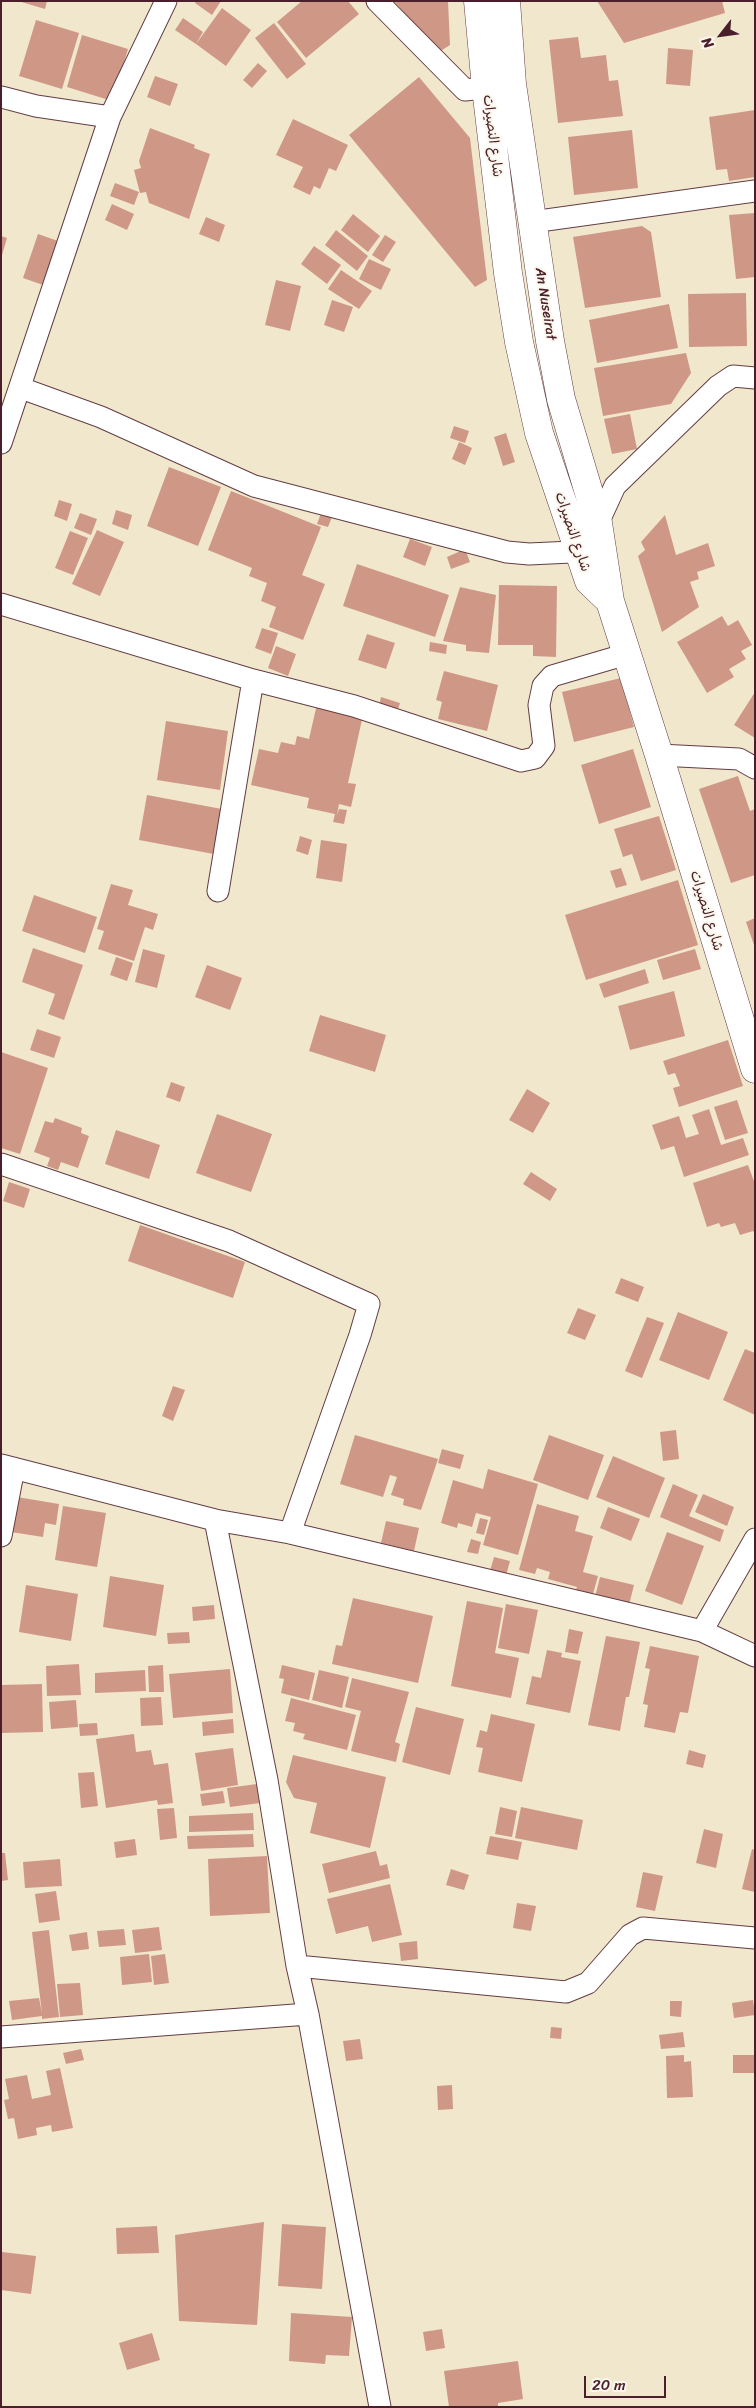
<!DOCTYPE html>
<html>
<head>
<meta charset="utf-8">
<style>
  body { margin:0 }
  #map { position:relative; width:756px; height:2408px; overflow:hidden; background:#f1e7cd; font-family:Sriracha,sans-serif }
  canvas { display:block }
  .frame { position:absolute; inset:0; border:2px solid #4a1f2b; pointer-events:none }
  .north { position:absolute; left:696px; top:10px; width:50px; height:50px; -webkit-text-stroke:4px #fbf7ec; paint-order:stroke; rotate:240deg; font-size:14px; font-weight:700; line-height:20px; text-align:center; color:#4a1f2b }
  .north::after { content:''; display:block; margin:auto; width:18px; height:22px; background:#4a1f2b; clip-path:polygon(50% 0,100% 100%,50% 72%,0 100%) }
  .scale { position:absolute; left:584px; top:2376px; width:82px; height:22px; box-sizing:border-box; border:2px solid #4a1f2b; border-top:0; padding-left:6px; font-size:15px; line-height:18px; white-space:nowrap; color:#4a1f2b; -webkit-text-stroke:4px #fbf7ec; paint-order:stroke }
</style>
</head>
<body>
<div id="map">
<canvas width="756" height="2408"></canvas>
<div class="frame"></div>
<div class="north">N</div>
<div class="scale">20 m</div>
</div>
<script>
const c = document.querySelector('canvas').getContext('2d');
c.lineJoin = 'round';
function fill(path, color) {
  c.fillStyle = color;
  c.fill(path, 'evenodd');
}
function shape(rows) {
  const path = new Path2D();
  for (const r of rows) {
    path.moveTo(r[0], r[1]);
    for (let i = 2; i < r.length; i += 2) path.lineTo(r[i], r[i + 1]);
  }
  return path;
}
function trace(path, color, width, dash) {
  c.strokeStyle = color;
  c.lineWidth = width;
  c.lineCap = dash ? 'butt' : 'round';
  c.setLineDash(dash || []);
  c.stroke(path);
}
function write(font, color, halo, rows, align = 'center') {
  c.font = font + ' Sriracha,"Playpen Sans Arabic",sans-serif';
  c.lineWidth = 4;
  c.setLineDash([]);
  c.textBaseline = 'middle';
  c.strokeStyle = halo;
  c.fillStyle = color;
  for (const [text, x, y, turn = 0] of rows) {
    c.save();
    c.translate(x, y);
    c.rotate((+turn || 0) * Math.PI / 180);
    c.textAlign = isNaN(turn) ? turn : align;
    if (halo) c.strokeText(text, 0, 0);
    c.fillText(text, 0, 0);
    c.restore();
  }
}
const building = shape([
  [18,1,47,1,45,9],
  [196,1,221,1,212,15,195,3],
  [302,1,348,1,359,14,306,58,277,22],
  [394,1,448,1,450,45,439,52],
  [597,1,722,1,725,13,624,43],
  [222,8,251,30,226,66,196,44],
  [183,18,203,32,196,44,175,30],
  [36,20,79,33,62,89,19,76],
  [274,23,306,64,287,79,255,38],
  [82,35,128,49,112,101,67,87],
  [578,37,581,58,606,55,609,81,618,80,623,116,558,123,549,40],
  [668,48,693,50,690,86,666,84],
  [258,63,267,71,252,88,243,80],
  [155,76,178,84,170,106,147,97],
  [419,77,470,138,487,280,475,287,349,135],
  [755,110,755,177,729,181,727,169,716,170,709,117],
  [293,119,348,145,336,171,329,168,320,189,314,186,310,195,293,187,303,167,276,155],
  [150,128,195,145,194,148,210,154,189,219,149,203,146,192,140,193,134,170,141,168,139,161],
  [632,130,638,188,574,195,568,137],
  [115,183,139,192,134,205,110,196],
  [112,204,134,214,127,230,105,220],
  [755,213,755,277,736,279,729,215],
  [353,214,380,236,368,252,341,230],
  [206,217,225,225,219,242,199,234],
  [642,226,651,232,661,297,585,308,573,237],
  [336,230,368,256,357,271,325,245],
  [38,234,58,241,43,285,23,278],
  [385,235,396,242,383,262,372,255],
  [1,236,7,238,2,255,1,255],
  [314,246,341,265,327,284,301,264],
  [369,259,391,269,381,290,359,279],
  [341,270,372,291,359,309,328,289],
  [276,280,301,286,290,331,265,325],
  [746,293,747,346,689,347,688,294],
  [332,300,353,307,344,332,324,325],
  [669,304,678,348,597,363,589,320],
  [686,353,691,373,671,404,603,416,594,368],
  [630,414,637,449,612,454,604,419],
  [454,426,469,431,465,443,450,438],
  [506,433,515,462,503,466,494,437],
  [459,442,472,448,465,465,452,459],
  [169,467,221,487,198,546,147,526],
  [231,491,321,527,302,575,325,584,303,640,269,627,276,607,261,601,267,583,249,576,252,568,208,550],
  [59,500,72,504,67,521,54,516],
  [116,510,132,515,128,530,112,524],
  [80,513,97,519,91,535,74,528],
  [321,513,332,517,328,527,317,524],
  [665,515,676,555,708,543,715,566,697,572,699,579,690,582,699,607,662,632,638,556,645,550,641,542],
  [97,530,124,542,100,596,72,584],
  [70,531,88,538,73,575,55,568],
  [410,539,432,547,425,566,403,557],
  [465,549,470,562,451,569,447,557],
  [357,564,449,595,435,637,343,606],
  [499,585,557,586,556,657,533,656,533,645,498,645],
  [460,587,496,595,489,653,466,651,466,645,443,641],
  [722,616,728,626,738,620,752,645,741,651,746,659,729,669,734,677,707,693,677,642],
  [262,628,278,633,271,654,255,648],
  [367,634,395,643,386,669,358,660],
  [430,642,447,645,446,654,429,651],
  [276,646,296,654,288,676,268,668],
  [444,671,498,685,487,731,438,719,442,702,436,700],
  [621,678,634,727,574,742,562,692],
  [755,692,755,738,734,725],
  [381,697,400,703,397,712,379,706],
  [317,704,363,715,348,783,356,784,351,807,339,804,337,815,339,809,347,810,344,824,333,822,335,814,307,808,309,798,251,785,259,749,278,753,281,742,295,745,297,736,309,739],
  [166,721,228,731,220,790,157,780],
  [633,749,651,807,599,824,581,765],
  [738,776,750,811,755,809,755,875,731,883,699,789],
  [147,795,227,810,219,855,139,840],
  [659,816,676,870,641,881,632,854,623,857,614,829],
  [300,836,312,840,308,855,296,851],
  [321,840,347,844,342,882,316,878],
  [621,868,627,885,616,888,610,871],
  [678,880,698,945,586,980,565,915],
  [111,884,133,890,128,905,158,914,153,930,145,927,134,961,98,949,104,931,97,929],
  [34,895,97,917,85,953,22,931],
  [755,918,755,944,754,945,746,922],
  [33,948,83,965,64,1020,48,1014,55,994,22,982],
  [143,949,165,955,157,988,135,982],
  [695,949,701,969,663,980,657,960],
  [116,957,133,963,127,981,110,975],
  [207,965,242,978,230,1010,195,997],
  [645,969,649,983,604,998,599,984],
  [674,991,685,1036,630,1050,618,1006],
  [320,1015,386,1035,375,1072,309,1051],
  [37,1029,61,1037,54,1058,30,1050],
  [728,1040,743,1086,679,1107,673,1088,680,1086,675,1073,668,1075,663,1061],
  [1,1052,48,1068,20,1154,1,1148],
  [171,1082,185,1087,180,1102,166,1097],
  [527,1089,550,1103,533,1133,509,1120],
  [737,1100,748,1133,725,1140,714,1107],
  [709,1109,721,1145,743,1138,749,1155,684,1177,674,1146,661,1150,652,1125,679,1116,686,1138,699,1134,692,1115],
  [217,1114,272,1134,251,1192,196,1173],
  [55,1118,82,1128,81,1133,89,1136,78,1168,61,1162,58,1170,47,1166,50,1158,34,1152,45,1121,53,1123],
  [116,1130,160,1145,149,1179,105,1164],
  [748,1165,755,1184,755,1234,753,1231,740,1235,735,1223,721,1227,719,1223,707,1227,693,1183],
  [531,1172,557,1189,550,1201,523,1184],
  [9,1182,30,1189,24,1208,3,1201],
  [140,1225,245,1262,233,1298,128,1261],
  [621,1278,644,1287,638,1302,615,1293],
  [578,1308,596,1315,585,1340,567,1333],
  [678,1312,728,1332,709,1380,659,1360],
  [647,1317,664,1323,642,1378,625,1371],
  [745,1349,755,1353,755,1415,723,1400],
  [173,1386,185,1390,173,1421,162,1416],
  [676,1430,679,1459,663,1461,660,1432],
  [355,1435,438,1459,421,1510,403,1505,404,1499,391,1495,397,1477,390,1475,383,1497,340,1484],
  [549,1435,604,1455,588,1500,533,1480],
  [442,1449,464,1455,460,1469,438,1463],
  [613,1456,665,1478,649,1518,596,1497],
  [488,1469,538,1484,518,1555,483,1545,491,1517,476,1513,472,1527,458,1523,457,1528,441,1523,453,1480,483,1489],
  [673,1484,698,1495,689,1516,724,1530,720,1542,660,1517],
  [703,1494,734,1507,727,1526,695,1512],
  [17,1497,59,1504,56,1525,45,1523,43,1537,11,1532],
  [537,1504,579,1516,575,1531,593,1536,583,1572,598,1576,591,1601,574,1596,577,1587,548,1579,550,1572,537,1568,535,1574,519,1570],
  [63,1506,106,1513,97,1567,55,1560],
  [608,1507,640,1519,631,1541,600,1528],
  [480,1518,488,1520,484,1535,476,1533],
  [386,1521,419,1528,414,1551,381,1543],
  [667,1532,704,1546,682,1605,645,1591],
  [471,1539,481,1542,478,1554,467,1552],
  [494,1557,510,1561,505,1579,489,1574],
  [110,1576,164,1585,156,1636,103,1627],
  [600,1577,634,1585,628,1609,594,1601],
  [26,1585,78,1594,71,1641,19,1632],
  [353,1598,433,1616,418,1683,332,1664,336,1645,342,1646],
  [467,1601,503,1608,495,1653,519,1658,511,1698,451,1686],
  [506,1604,538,1610,529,1654,498,1648],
  [214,1605,215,1619,193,1621,192,1607],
  [569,1629,583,1632,578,1654,565,1652],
  [189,1632,190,1643,168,1644,167,1633],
  [606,1636,640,1642,629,1697,626,1697,620,1731,588,1725],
  [650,1646,699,1656,688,1713,680,1712,675,1733,644,1727,648,1705,643,1704,650,1669,645,1668],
  [547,1650,562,1653,561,1657,581,1661,570,1713,526,1704,532,1676,541,1678],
  [79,1664,81,1695,47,1696,46,1666],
  [163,1665,164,1692,149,1692,148,1666],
  [282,1665,315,1673,309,1700,281,1693,284,1679,279,1678],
  [230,1669,233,1713,173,1718,169,1674],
  [145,1670,146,1691,95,1693,95,1673],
  [319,1670,349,1677,342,1708,312,1700],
  [352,1678,409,1692,395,1742,400,1744,396,1762,351,1751,361,1711,345,1707],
  [42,1684,43,1732,1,1733,1,1685],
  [161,1697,163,1725,141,1726,140,1698],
  [291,1698,356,1715,347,1750,303,1739,305,1734,293,1731,295,1723,285,1721],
  [76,1700,78,1727,51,1729,49,1702],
  [416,1707,464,1719,450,1775,402,1762],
  [491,1714,535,1724,522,1782,478,1772,483,1748,476,1747,480,1730,487,1732],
  [233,1719,234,1733,203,1736,202,1722],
  [97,1723,98,1735,80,1736,79,1724],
  [134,1734,136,1752,151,1750,154,1765,168,1763,173,1803,158,1805,157,1800,106,1808,96,1739],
  [233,1748,238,1785,201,1791,195,1753],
  [689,1750,706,1755,703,1768,686,1764],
  [293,1755,386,1777,370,1848,310,1833,317,1803,294,1798,286,1782],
  [94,1772,98,1806,81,1808,78,1773],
  [257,1784,260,1803,230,1807,227,1788],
  [223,1791,225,1803,202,1806,200,1794],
  [500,1807,517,1811,512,1837,495,1834],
  [521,1807,583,1820,577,1850,515,1838],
  [174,1808,177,1838,160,1840,157,1809],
  [253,1813,254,1830,189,1832,189,1816],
  [704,1829,723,1834,716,1868,696,1863],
  [253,1834,254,1847,188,1849,187,1836],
  [490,1836,522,1842,518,1860,486,1854],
  [135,1839,137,1855,116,1858,114,1842],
  [752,1849,755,1850,755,1892,742,1889],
  [376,1851,380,1866,387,1864,390,1878,329,1893,322,1864],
  [1,1853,5,1853,8,1880,1,1881],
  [267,1856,270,1913,210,1916,208,1859],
  [60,1859,62,1886,25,1888,23,1862],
  [451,1869,469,1875,464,1890,446,1885],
  [643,1872,663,1876,655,1911,636,1907],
  [390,1884,402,1935,372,1942,368,1926,336,1934,327,1899],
  [56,1891,60,1920,39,1923,35,1894],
  [517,1903,536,1906,531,1931,513,1928],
  [159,1927,162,1950,135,1953,132,1930],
  [124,1929,126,1945,99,1947,97,1931],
  [49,1930,59,2017,42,2019,42,2016,12,2020,9,2001,39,1998,42,2013,32,1932],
  [87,1932,89,1949,72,1951,69,1935],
  [417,1941,418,1959,401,1961,399,1943],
  [149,1954,152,1982,122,1985,120,1957],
  [165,1954,169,1983,154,1985,151,1956],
  [80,1983,83,2015,60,2017,57,1984],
  [753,2000,755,2015,734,2018,732,2003],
  [670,2001,682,2001,681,2017,670,2016],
  [551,2027,562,2028,561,2039,550,2038],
  [683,2032,685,2047,661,2049,659,2035],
  [360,2039,363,2059,346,2061,343,2041],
  [81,2049,84,2060,66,2064,63,2053],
  [684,2055,684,2062,691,2061,693,2097,667,2098,666,2056],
  [733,2055,754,2055,755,2073,733,2073],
  [60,2068,73,2128,52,2132,51,2125,36,2128,37,2135,18,2139,14,2118,8,2119,4,2100,9,2099,5,2079,27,2075,32,2099,51,2095,46,2071],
  [452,2085,453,2109,438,2110,437,2086],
  [264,2222,257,2325,179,2321,175,2235],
  [282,2224,326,2227,322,2289,278,2286],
  [157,2226,159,2253,117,2254,116,2228],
  [2,2252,36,2256,31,2294,1,2290],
  [291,2313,352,2317,349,2356,326,2355,325,2364,289,2361],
  [442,2329,445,2348,426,2351,423,2332],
  [152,2333,160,2360,127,2370,119,2343],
  [518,2361,523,2399,498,2403,498,2407,449,2407,444,2371]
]);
const street = shape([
  [377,1,465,90,500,86],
  [1,97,36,106,110,117],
  [532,222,755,191],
  [21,388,101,417,254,486,507,552,529,554,593,551],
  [1,443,110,117,166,1],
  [598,523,615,486,718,386,733,376,755,378],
  [1,604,253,680,354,706,521,761,535,758,544,746,539,705,543,686,552,676,627,654],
  [659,755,739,759,755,768],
  [218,891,253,680],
  [1,1164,229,1241,369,1304,360,1335,290,1533],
  [1,1465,215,1520,267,1780,297,1966,308,2014,380,2407],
  [215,1520,290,1533,702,1631,755,1656],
  [1,1536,14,1468],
  [702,1631,755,1539],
  [297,1966,566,1992,588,1983,630,1935,643,1928,755,1938],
  [1,2037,308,2014]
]);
const secondary = shape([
  [478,1,486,88,508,273,519,342,539,433,589,581,610,601,659,755,755,1069],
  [506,1,512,84,550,341,561,399,598,523,610,601]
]);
const streetNames = [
  ["شارع النصيرات",492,136,83],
  ["An Nuseirat",545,304,81],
  ["شارع النصيرات",572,532,71],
  ["شارع النصيرات",706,911,73]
];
fill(building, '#cf9886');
trace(street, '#633d43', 23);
trace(secondary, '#633d43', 29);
trace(street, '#fff', 21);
trace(secondary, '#fff', 28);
write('14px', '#4a1f2b', '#fbf7ec', streetNames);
</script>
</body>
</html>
